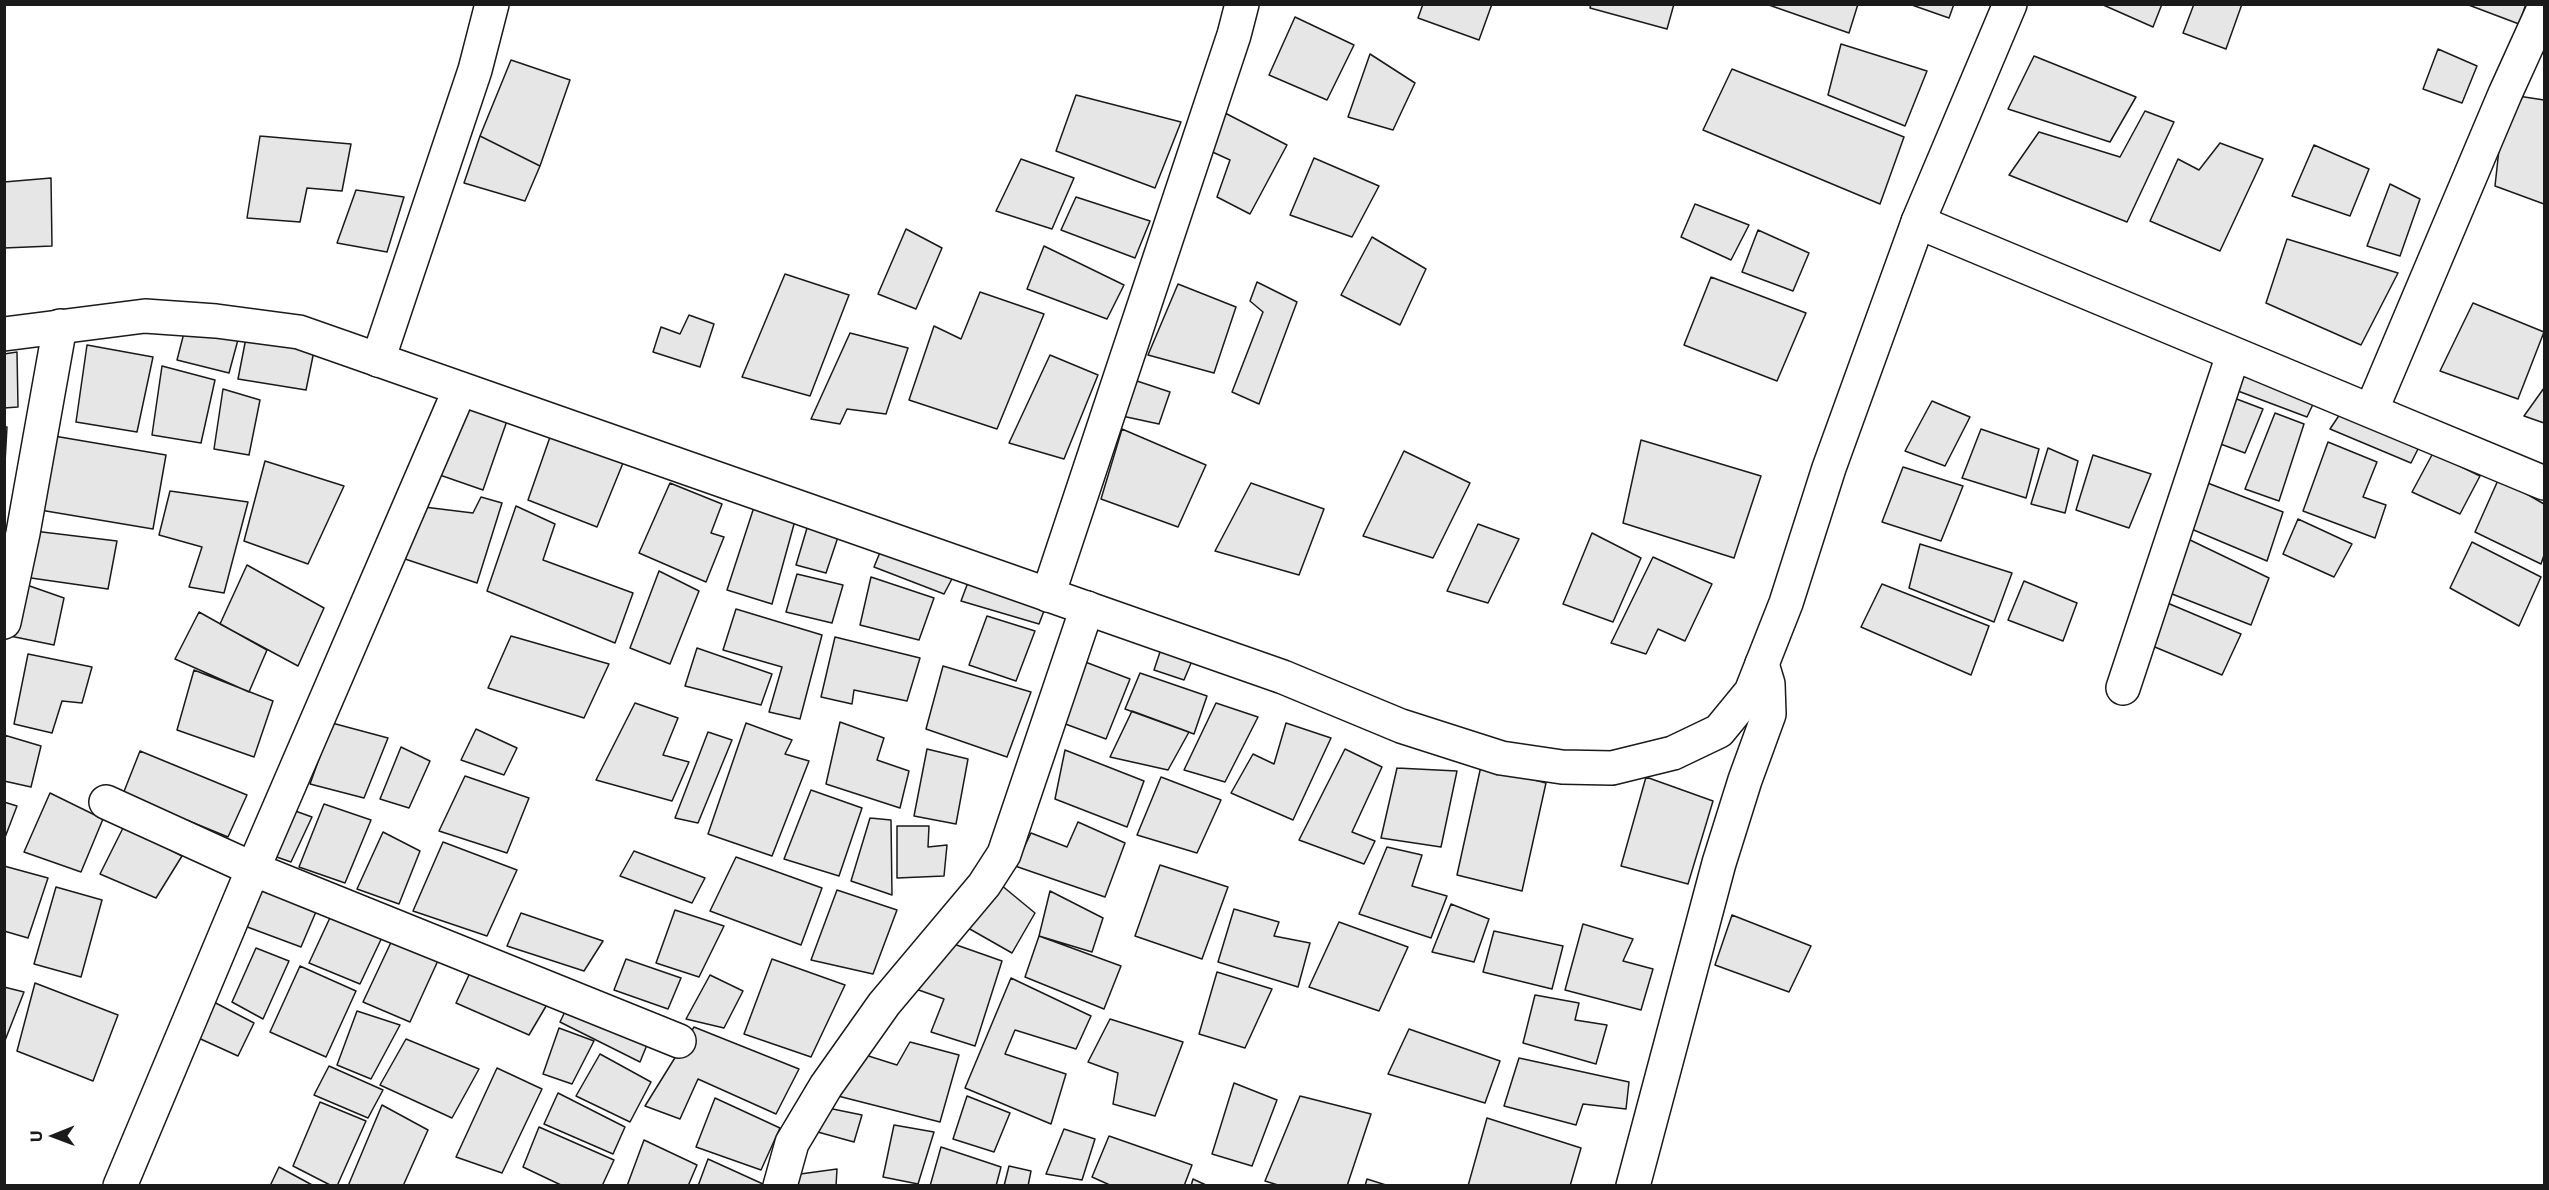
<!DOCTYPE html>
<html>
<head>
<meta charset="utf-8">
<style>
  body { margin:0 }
  #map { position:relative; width:2549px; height:1190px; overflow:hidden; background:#fff; font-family:Commissioner,sans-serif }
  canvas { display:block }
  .frame { position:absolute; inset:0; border:6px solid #1a1a1a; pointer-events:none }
  .north { position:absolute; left:24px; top:1106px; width:60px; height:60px; -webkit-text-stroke:4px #fff; paint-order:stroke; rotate:269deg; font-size:16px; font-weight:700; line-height:24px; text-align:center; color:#1a1a1a }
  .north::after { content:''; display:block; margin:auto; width:21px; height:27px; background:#1a1a1a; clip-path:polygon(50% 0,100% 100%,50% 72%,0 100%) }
</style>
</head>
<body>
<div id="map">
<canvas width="2549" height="1190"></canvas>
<div class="frame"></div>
<div class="north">U</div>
</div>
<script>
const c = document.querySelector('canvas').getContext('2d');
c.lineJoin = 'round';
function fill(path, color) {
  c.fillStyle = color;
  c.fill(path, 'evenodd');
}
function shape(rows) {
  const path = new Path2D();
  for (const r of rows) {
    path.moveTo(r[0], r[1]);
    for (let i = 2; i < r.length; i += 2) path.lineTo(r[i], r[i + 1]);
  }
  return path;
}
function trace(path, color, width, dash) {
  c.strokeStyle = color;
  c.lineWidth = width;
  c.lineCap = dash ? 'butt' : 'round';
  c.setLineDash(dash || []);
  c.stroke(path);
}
const building = shape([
  [1423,4,1492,4,1479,40,1418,18,1423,4],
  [1591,4,1674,4,1667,29,1590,8,1591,4],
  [1766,4,1858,4,1849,33,1766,4],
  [1909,4,1954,4,1949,18,1909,4],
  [2101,4,2162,4,2153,27,2101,4],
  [2194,4,2242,4,2226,49,2183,33,2194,4],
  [2466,4,2526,4,2519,24,2466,4],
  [1295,17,1354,45,1327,100,1269,75,1295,17],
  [1841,44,1927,71,1905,126,1828,95,1841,44],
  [2438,49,2477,66,2462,103,2423,89,2438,49],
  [1370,54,1415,83,1393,130,1348,117,1370,54],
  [2034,56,2136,97,2110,142,2008,109,2034,56],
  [511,60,570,80,540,166,480,136,511,60],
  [1732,69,1904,137,1880,204,1703,130,1732,69],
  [2505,94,2544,100,2544,204,2495,186,2505,94],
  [1076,95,1181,122,1155,188,1056,151,1076,95],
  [2145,111,2174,122,2127,222,2009,175,2039,132,2120,157,2145,111],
  [1225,113,1287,145,1250,214,1217,197,1230,160,1208,150,1225,113],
  [260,136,351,144,342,191,307,188,300,222,247,218,260,136],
  [480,136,540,166,525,201,464,183,480,136],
  [2220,143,2263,159,2220,251,2150,221,2178,159,2199,170,2220,143],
  [2314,145,2369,169,2350,216,2292,196,2314,145],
  [1314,158,1379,186,1352,237,1290,215,1314,158],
  [1021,159,1074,178,1052,229,996,211,1021,159],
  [51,178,52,246,4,248,4,182,51,178],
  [2390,184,2420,199,2400,256,2367,246,2390,184],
  [356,190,404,197,387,252,337,243,356,190],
  [1076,197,1150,221,1135,258,1061,230,1076,197],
  [1695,204,1749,225,1731,260,1681,237,1695,204],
  [906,229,942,248,916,309,878,294,906,229],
  [1758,230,1809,253,1793,291,1742,272,1758,230],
  [1372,237,1426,269,1400,325,1341,295,1372,237],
  [2287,239,2398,273,2361,345,2266,303,2287,239],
  [1044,246,1124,285,1107,319,1027,289,1044,246],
  [785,274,849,295,810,396,742,377,785,274],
  [1711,277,1806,313,1777,381,1684,345,1711,277],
  [1257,282,1297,302,1259,404,1232,392,1263,312,1250,301,1257,282],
  [1178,284,1236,307,1214,373,1148,355,1178,284],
  [980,292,1044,314,997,429,909,400,934,326,961,339,980,292],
  [2473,303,2544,332,2518,399,2440,371,2473,303],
  [689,315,714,324,700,367,653,352,661,327,680,334,689,315],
  [185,329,239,336,229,373,177,360,185,329],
  [850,333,908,348,886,414,847,409,840,424,811,419,850,333],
  [246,338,314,351,306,390,238,379,246,338],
  [87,345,153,357,137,432,76,422,87,345],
  [17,352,18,407,4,408,4,354,17,352],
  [1050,355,1098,375,1064,459,1009,443,1050,355],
  [162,366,215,380,201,443,152,435,162,366],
  [2240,367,2315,400,2307,417,2230,388,2240,367],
  [1137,381,1170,392,1159,424,1122,416,1137,381],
  [2544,388,2544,423,2524,416,2544,388],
  [223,389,260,400,249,455,214,449,223,389],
  [465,398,509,415,483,490,434,473,465,398],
  [2234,398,2263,409,2245,453,2215,442,2234,398],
  [1932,401,1970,417,1945,466,1905,451,1932,401],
  [2342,411,2420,445,2411,463,2330,429,2342,411],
  [2275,413,2304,424,2279,501,2245,489,2275,413],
  [4,427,7,427,4,481,4,427],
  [1122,429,1206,465,1178,527,1101,499,1122,429],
  [1981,429,2039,449,2026,498,1962,478,1981,429],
  [54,436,166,455,153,529,40,510,54,436],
  [550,437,623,463,597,527,528,500,550,437],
  [1641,440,1761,476,1734,558,1623,523,1641,440],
  [2328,442,2377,462,2363,497,2386,505,2375,538,2303,511,2328,442],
  [2048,448,2078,461,2065,513,2031,504,2048,448],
  [1404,451,1470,483,1433,558,1363,536,1404,451],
  [2433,453,2480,476,2460,514,2412,492,2433,453],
  [2093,455,2151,474,2129,528,2076,510,2093,455],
  [265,461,344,486,308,564,244,541,265,461],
  [1903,467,1963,486,1941,541,1882,522,1903,467],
  [2499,478,2544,504,2544,555,2541,564,2475,532,2499,478],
  [2205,482,2283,512,2267,561,2189,528,2205,482],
  [670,483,722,504,711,533,724,537,706,582,639,553,670,483],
  [1251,483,1324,509,1299,575,1215,551,1251,483],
  [170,491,248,502,224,593,189,587,202,547,159,535,170,491],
  [481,497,502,503,477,583,405,559,424,507,473,513,481,497],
  [755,504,796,517,772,604,727,590,755,504],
  [516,506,555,524,543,560,633,593,615,643,487,591,516,506],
  [810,518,840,531,826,573,796,565,810,518],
  [2298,519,2352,544,2334,577,2283,554,2298,519],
  [1478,524,1519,539,1488,603,1447,591,1478,524],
  [34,531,117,541,108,589,24,577,34,531],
  [1592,533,1641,558,1613,622,1563,604,1592,533],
  [2188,539,2269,578,2251,625,2167,592,2188,539],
  [2472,542,2541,577,2519,626,2450,588,2472,542],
  [1920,544,2012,573,1994,622,1909,588,1920,544],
  [883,545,954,575,944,594,874,567,883,545],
  [1653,557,1712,584,1685,641,1658,629,1646,654,1611,643,1653,557],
  [247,565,324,608,298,666,220,624,247,565],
  [659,571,699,591,670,664,630,648,659,571],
  [797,574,843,585,832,623,786,612,797,574],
  [871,577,934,598,919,640,860,625,871,577],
  [970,577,1047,603,1039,624,961,601,970,577],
  [2024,581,2077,603,2063,641,2008,620,2024,581],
  [24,584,64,598,54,645,10,636,24,584],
  [1882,584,1989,626,1971,675,1861,627,1882,584],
  [2165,602,2241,634,2222,675,2150,645,2165,602],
  [736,609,822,635,800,719,769,712,782,667,723,650,736,609],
  [199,612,267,650,249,692,175,659,199,612],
  [987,616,1035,631,1016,681,969,665,987,616],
  [511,636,609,664,584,718,488,688,511,636],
  [835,637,920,658,907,701,854,690,852,704,821,697,835,637],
  [1163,643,1194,656,1184,680,1154,670,1163,643],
  [697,648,772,674,761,705,685,686,697,648],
  [28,654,92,667,82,703,62,701,52,733,14,724,28,654],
  [1080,660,1130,679,1106,739,1060,722,1080,660],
  [943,666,1031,692,1007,757,926,729,943,666],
  [194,670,273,701,254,757,177,730,194,670],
  [1140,673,1207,696,1194,734,1125,709,1140,673],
  [635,703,678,718,663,755,689,762,672,801,596,780,635,703],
  [1216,703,1258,717,1225,782,1184,770,1216,703],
  [1132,711,1189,732,1168,770,1110,757,1132,711],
  [840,722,884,738,877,760,909,771,900,808,826,784,840,722],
  [332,723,388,738,364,798,310,784,332,723],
  [746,723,792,740,785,754,809,761,772,856,708,834,746,723],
  [1286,723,1331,738,1293,820,1231,793,1253,754,1274,764,1286,723],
  [476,729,517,748,504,775,461,760,476,729],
  [708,732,732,740,698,823,675,818,708,732],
  [4,735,41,746,31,787,4,781,4,735],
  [401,747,430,761,409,808,380,799,401,747],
  [927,749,968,759,956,824,914,816,927,749],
  [1345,749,1382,767,1352,832,1375,841,1364,864,1299,840,1345,749],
  [1065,750,1144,781,1127,827,1055,799,1065,750],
  [140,751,247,795,228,837,123,794,140,751],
  [1481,766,1546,783,1522,891,1457,875,1481,766],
  [1397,768,1457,771,1441,847,1381,838,1397,768],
  [465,776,529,798,507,853,439,831,465,776],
  [1161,777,1221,800,1197,853,1137,835,1161,777],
  [1646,777,1713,801,1688,884,1621,866,1646,777],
  [811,790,862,808,839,876,784,859,811,790],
  [50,793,103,819,81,872,24,852,50,793],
  [4,802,17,806,4,840,4,802],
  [324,804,371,820,345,883,299,867,324,804],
  [287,808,312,817,291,862,268,854,287,808],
  [870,818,891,820,892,895,851,881,870,818],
  [1078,822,1125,843,1105,897,1015,866,1031,833,1067,847,1078,822],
  [124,826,182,856,156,898,100,874,124,826],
  [897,826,929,826,928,847,947,845,944,876,897,878,897,826],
  [383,832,420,851,399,904,357,889,383,832],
  [443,842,517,870,487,936,413,911,443,842],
  [1387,847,1422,855,1412,886,1447,896,1431,938,1359,914,1387,847],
  [634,851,705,878,692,903,620,876,634,851],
  [736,857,822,888,801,945,710,911,736,857],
  [1160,865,1228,887,1202,959,1135,936,1160,865],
  [4,866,48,878,28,938,4,931,4,866],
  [259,880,318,907,301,947,242,925,259,880],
  [995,880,1035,913,1012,953,961,924,995,880],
  [56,887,102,900,81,977,34,964,56,887],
  [837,890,897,910,873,974,811,960,837,890],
  [1050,891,1103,918,1092,952,1039,936,1050,891],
  [1451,904,1489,919,1474,962,1432,952,1451,904],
  [334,909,385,931,360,984,309,963,334,909],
  [1234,909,1279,922,1274,936,1310,943,1298,987,1218,962,1234,909],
  [675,910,724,926,699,977,656,963,675,910],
  [521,913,603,941,584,971,507,946,521,913],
  [1732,915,1811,946,1789,992,1715,965,1732,915],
  [1339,922,1408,947,1379,1011,1309,987,1339,922],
  [1583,924,1633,939,1623,961,1653,969,1641,1010,1565,990,1583,924],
  [1494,931,1563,946,1552,989,1483,972,1494,931],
  [394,936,441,954,410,1022,363,1002,394,936],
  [1039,936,1121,966,1104,1009,1025,977,1039,936],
  [948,942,1002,961,975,1046,931,1032,944,999,913,988,948,942],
  [256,948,289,961,263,1019,232,1002,256,948],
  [626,959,681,978,668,1009,614,990,626,959],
  [772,959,845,985,811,1057,744,1034,772,959],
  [474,964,552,996,529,1035,456,1003,474,964],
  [300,966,356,991,326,1057,270,1032,300,966],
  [1217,972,1272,989,1245,1048,1199,1034,1217,972],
  [710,975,743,991,724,1028,686,1019,710,975],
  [1011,978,1091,1016,1076,1049,1015,1030,1005,1054,1066,1074,1051,1124,965,1088,1011,978],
  [35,983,118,1015,93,1081,17,1051,35,983],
  [4,987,24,992,4,1043,4,987],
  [1535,995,1579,1003,1575,1020,1607,1025,1596,1064,1523,1043,1535,995],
  [210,1000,254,1023,238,1056,194,1036,210,1000],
  [570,1001,651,1035,640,1062,560,1022,570,1001],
  [357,1011,400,1025,371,1079,337,1065,357,1011],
  [1110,1019,1183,1042,1155,1116,1113,1104,1118,1073,1088,1062,1110,1019],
  [694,1027,799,1069,776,1114,698,1079,680,1119,645,1106,694,1027],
  [559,1028,594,1041,572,1084,543,1074,559,1028],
  [1409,1029,1500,1061,1485,1103,1388,1074,1409,1029],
  [406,1039,479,1069,452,1118,380,1085,406,1039],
  [910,1042,959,1055,940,1122,834,1095,859,1053,897,1065,910,1042],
  [600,1054,651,1082,630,1122,576,1096,600,1054],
  [1519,1058,1629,1082,1626,1109,1583,1104,1576,1125,1504,1106,1519,1058],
  [329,1066,383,1090,368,1118,314,1095,329,1066],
  [497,1068,542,1089,502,1173,456,1157,497,1068],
  [1234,1083,1277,1100,1252,1166,1212,1154,1234,1083],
  [558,1093,625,1127,613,1154,544,1124,558,1093],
  [967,1096,1010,1113,994,1152,953,1139,967,1096],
  [1300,1096,1371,1114,1347,1186,1281,1186,1265,1181,1300,1096],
  [715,1098,780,1128,761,1170,696,1147,715,1098],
  [320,1102,366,1121,337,1186,332,1186,293,1166,320,1102],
  [382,1105,428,1130,403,1186,348,1186,382,1105],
  [823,1107,862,1115,854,1142,814,1131,823,1107],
  [1487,1118,1581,1148,1570,1186,1468,1186,1487,1118],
  [894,1125,934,1132,918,1184,883,1177,894,1125],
  [539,1127,614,1160,602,1186,563,1186,523,1167,539,1127],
  [1064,1129,1095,1139,1082,1180,1046,1174,1064,1129],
  [1109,1136,1192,1165,1184,1186,1112,1186,1092,1177,1109,1136],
  [644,1140,697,1165,688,1186,627,1186,644,1140],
  [941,1147,1001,1167,996,1186,930,1186,941,1147],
  [708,1159,763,1184,762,1186,698,1186,708,1159],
  [1009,1166,1031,1171,1028,1186,1004,1186,1009,1166],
  [279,1167,314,1186,270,1186,279,1167],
  [837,1169,836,1186,793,1186,793,1175,837,1169],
  [1193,1179,1208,1186,1191,1186,1193,1179],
  [1367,1179,1389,1186,1365,1186,1367,1179]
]);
const minor = shape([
  [1918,222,2371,411,2505,94,2544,8],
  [378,360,475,70,492,4],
  [2371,411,2544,483],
  [1048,595,1234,35,1242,4],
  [4,622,23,533,60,326],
  [2123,688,2233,355],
  [106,802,253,869,679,1041],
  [120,1186,253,869,460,389],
  [780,1186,792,1143,826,1086,884,1004,984,885,1004,854,1087,608],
  [1633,1186,1719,863,1745,780,1769,714,1768,684,1762,664]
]);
const major = shape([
  [4,334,145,316,216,321,299,332,1283,677,1401,726,1501,758,1562,767,1612,768,1673,753,1719,731,1751,692,1786,603,1829,468,1918,222,2010,4]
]);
fill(building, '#e6e6e6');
trace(building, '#1a1a1a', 1.5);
trace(minor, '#1a1a1a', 36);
trace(major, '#1a1a1a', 36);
trace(minor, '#fff', 33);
trace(major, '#fff', 33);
</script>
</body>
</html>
